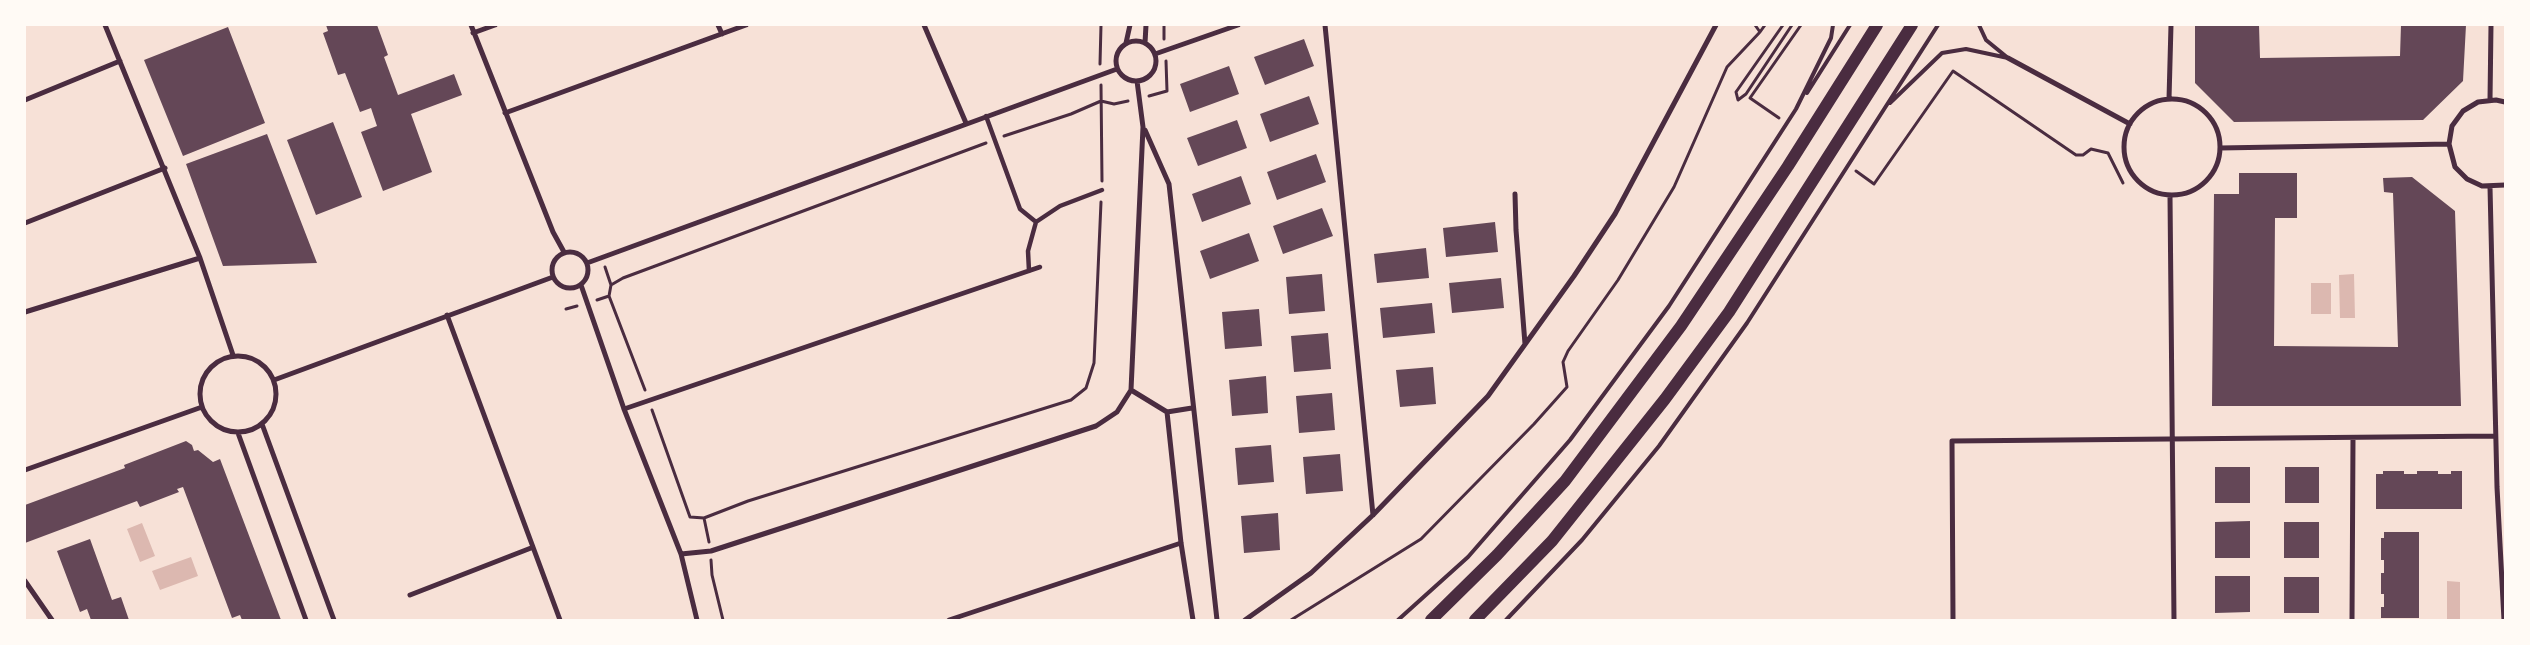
<!DOCTYPE html>
<html>
<head>
<meta charset="utf-8">
<style>
  body { margin:0 }
  #map { position:relative; width:2530px; height:645px; overflow:hidden; background:#f7e1d7; font-family:Mulish,sans-serif }
  canvas { display:block }
  .frame { position:absolute; inset:0; border:26px solid #fffaf5; pointer-events:none }
</style>
</head>
<body>
<div id="map">
<canvas width="2530" height="645"></canvas>
<div class="frame"></div>
</div>
<script>
const c = document.querySelector('canvas').getContext('2d');
c.lineJoin = 'round';
function fill(path, color) {
  c.fillStyle = color;
  c.fill(path, 'evenodd');
}
function shape(rows) {
  const path = new Path2D();
  for (const r of rows) {
    if (r.length === 3) {
      path.moveTo(r[0] + r[2], r[1]);
      path.arc(r[0], r[1], r[2], 0, 2 * Math.PI);
      continue;
    }
    path.moveTo(r[0], r[1]);
    for (let i = 2; i < r.length; i += 2) path.lineTo(r[i], r[i + 1]);
  }
  return path;
}
function trace(path, color, width, dash) {
  c.strokeStyle = color;
  c.lineWidth = width;
  c.lineCap = dash ? 'butt' : 'round';
  c.setLineDash(dash || []);
  c.stroke(path);
}
const water = shape([
  [2354,274,2355,318,2340,318,2339,275],
  [2311,283,2331,283,2331,314,2311,314],
  [142,523,155,556,140,562,127,529],
  [191,557,198,576,160,590,152,571],
  [2447,581,2460,582,2460,620,2447,620]
]);
const building = shape([
  [326,25,377,25,388,55,384,57,398,95,454,74,462,95,411,114,432,172,383,191,361,132,377,126,371,108,360,112,345,73,338,75,323,33,328,31],
  [2195,25,2259,25,2260,58,2400,56,2401,25,2466,25,2463,81,2423,120,2234,122,2195,83],
  [228,27,265,123,183,156,144,60],
  [1304,39,1314,66,1265,85,1254,57],
  [1229,66,1239,94,1190,112,1180,84],
  [1309,96,1319,124,1270,142,1260,114],
  [1237,120,1247,148,1198,166,1187,138],
  [333,122,362,197,316,215,287,140],
  [267,134,317,263,223,266,186,164],
  [1316,154,1326,182,1277,200,1267,172],
  [2239,173,2297,173,2297,218,2275,218,2274,346,2398,347,2393,193,2384,192,2383,178,2412,177,2455,211,2461,406,2212,406,2214,194,2239,194],
  [1241,176,1251,204,1202,222,1192,194],
  [1322,208,1333,236,1283,254,1273,226],
  [1495,222,1498,252,1446,257,1443,228],
  [1249,233,1259,261,1210,279,1200,251],
  [1426,248,1429,278,1377,283,1374,254],
  [1322,274,1325,311,1289,314,1286,277],
  [1501,278,1504,308,1452,313,1449,283],
  [1432,303,1435,333,1383,338,1380,308],
  [1259,309,1262,346,1225,349,1222,312],
  [1328,333,1331,369,1294,372,1291,336],
  [1433,367,1436,404,1400,407,1396,370],
  [1266,376,1268,413,1232,416,1229,380],
  [1332,393,1335,430,1299,433,1296,396],
  [186,441,192,445,194,451,198,450,213,462,220,459,281,620,242,620,240,615,232,618,183,487,177,489,179,492,140,507,137,501,25,543,25,505,125,468,124,465],
  [1271,445,1274,482,1238,485,1235,448],
  [1340,454,1343,491,1306,494,1303,457],
  [2215,467,2250,467,2250,503,2215,503],
  [2285,467,2319,467,2319,503,2285,503],
  [2383,471,2404,471,2404,474,2417,474,2417,471,2438,471,2438,474,2451,474,2451,471,2462,471,2462,509,2376,509,2376,474,2383,474],
  [1278,513,1280,550,1244,553,1241,516],
  [2250,521,2250,558,2215,558,2215,522],
  [2284,522,2319,522,2319,558,2284,558],
  [2384,532,2419,532,2419,618,2381,618,2381,607,2384,607,2384,594,2381,594,2381,573,2384,573,2384,560,2381,560,2381,538,2384,538],
  [90,539,112,600,121,597,129,620,91,620,87,609,80,612,57,551],
  [2215,576,2250,576,2250,612,2215,613],
  [2284,577,2319,577,2319,613,2284,613]
]);
const path = shape([
  [1164,25,1164,39],
  [1755,25,1760,32,1765,25],
  [1783,25,1736,92,1738,100,1746,94,1792,25],
  [1100,64,1101,25],
  [1101,85,1102,181],
  [1149,96,1167,91,1166,61],
  [1779,118,1750,98,1801,25],
  [1004,136,1071,114,1101,101,1114,104,1128,101],
  [1856,171,1874,184,1953,71,2076,155,2083,155,2091,149,2108,153,2123,183],
  [605,267,611,285],
  [597,300,609,296],
  [566,309,577,306],
  [645,390,609,296,611,285,623,278,986,143],
  [652,410,690,517,704,518,748,501,1071,400,1086,388,1094,363,1101,202],
  [704,518,709,542],
  [711,560,712,575,723,620],
  [1291,620,1421,539,1534,424,1567,387,1563,362,1568,351,1618,280,1674,187,1727,67,1760,32]
]);
const service = shape([
  [1807,93,1850,25],
  [1890,103,1942,53,1966,49,2008,58,1986,40,1979,25],
  [1398,620,1468,557,1570,440,1669,306,1796,109,1831,38,1833,25],
  [1506,620,1582,540,1659,446,1747,323,1938,25]
]);
const pedestrian = shape([
  [986,116,1020,209,1036,222],
  [1029,271,1028,251,1036,222,1060,206,1102,190],
  [624,409,1040,267],
  [949,620,1181,543]
]);
const minor = shape([
  [105,25,200,258,233,355],
  [471,25,553,232,564,252],
  [718,25,722,34],
  [924,25,966,123],
  [1325,25,1373,515],
  [473,33,495,25],
  [1136,61,20],
  [1126,43,1130,25],
  [1145,43,1146,25],
  [1155,54,1238,25],
  [2008,58,2130,124],
  [1137,81,1143,127,1131,390,1167,412,1181,543,1193,620],
  [2172,147,48],
  [2169,99,2171,25],
  [25,100,120,61],
  [2490,100,2491,25],
  [2505,102,2496,100,2478,102,2463,111,2452,126,2449,144,2455,167,2467,179,2482,186,2505,185],
  [505,113,746,25],
  [1145,130,1169,184,1217,620],
  [2220,148,2449,144],
  [2490,187,2497,487,2504,620],
  [1515,194,1516,230,1525,344],
  [2170,196,2174,620],
  [25,223,165,168],
  [570,270,18],
  [587,263,1117,69],
  [581,285,624,409,681,554,697,620],
  [25,312,200,258],
  [447,315,560,620],
  [238,394,38],
  [274,380,553,277],
  [1167,412,1192,408],
  [262,424,334,620],
  [238,433,306,620],
  [25,470,202,407],
  [681,554,711,551,1096,426,1117,412,1131,390],
  [25,581,52,620],
  [410,595,531,548],
  [1245,620,1311,573,1373,515,1488,396,1574,276,1615,214,1716,25],
  [1953,620,1952,441,2495,436],
  [2352,620,2353,438]
]);
const primary = shape([
  [1431,620,1497,555,1565,481,1681,326,1788,166,1877,25],
  [1475,620,1552,541,1665,399,1729,312,1912,25]
]);
fill(water, '#dcb8b0');
fill(building, '#644757');
trace(path, '#4a2c40', 3);
trace(service, '#4a2c40', 4);
trace(pedestrian, '#4a2c40', 4.5);
trace(minor, '#4a2c40', 5);
trace(primary, '#4a2c40', 12);
</script>
</body>
</html>
